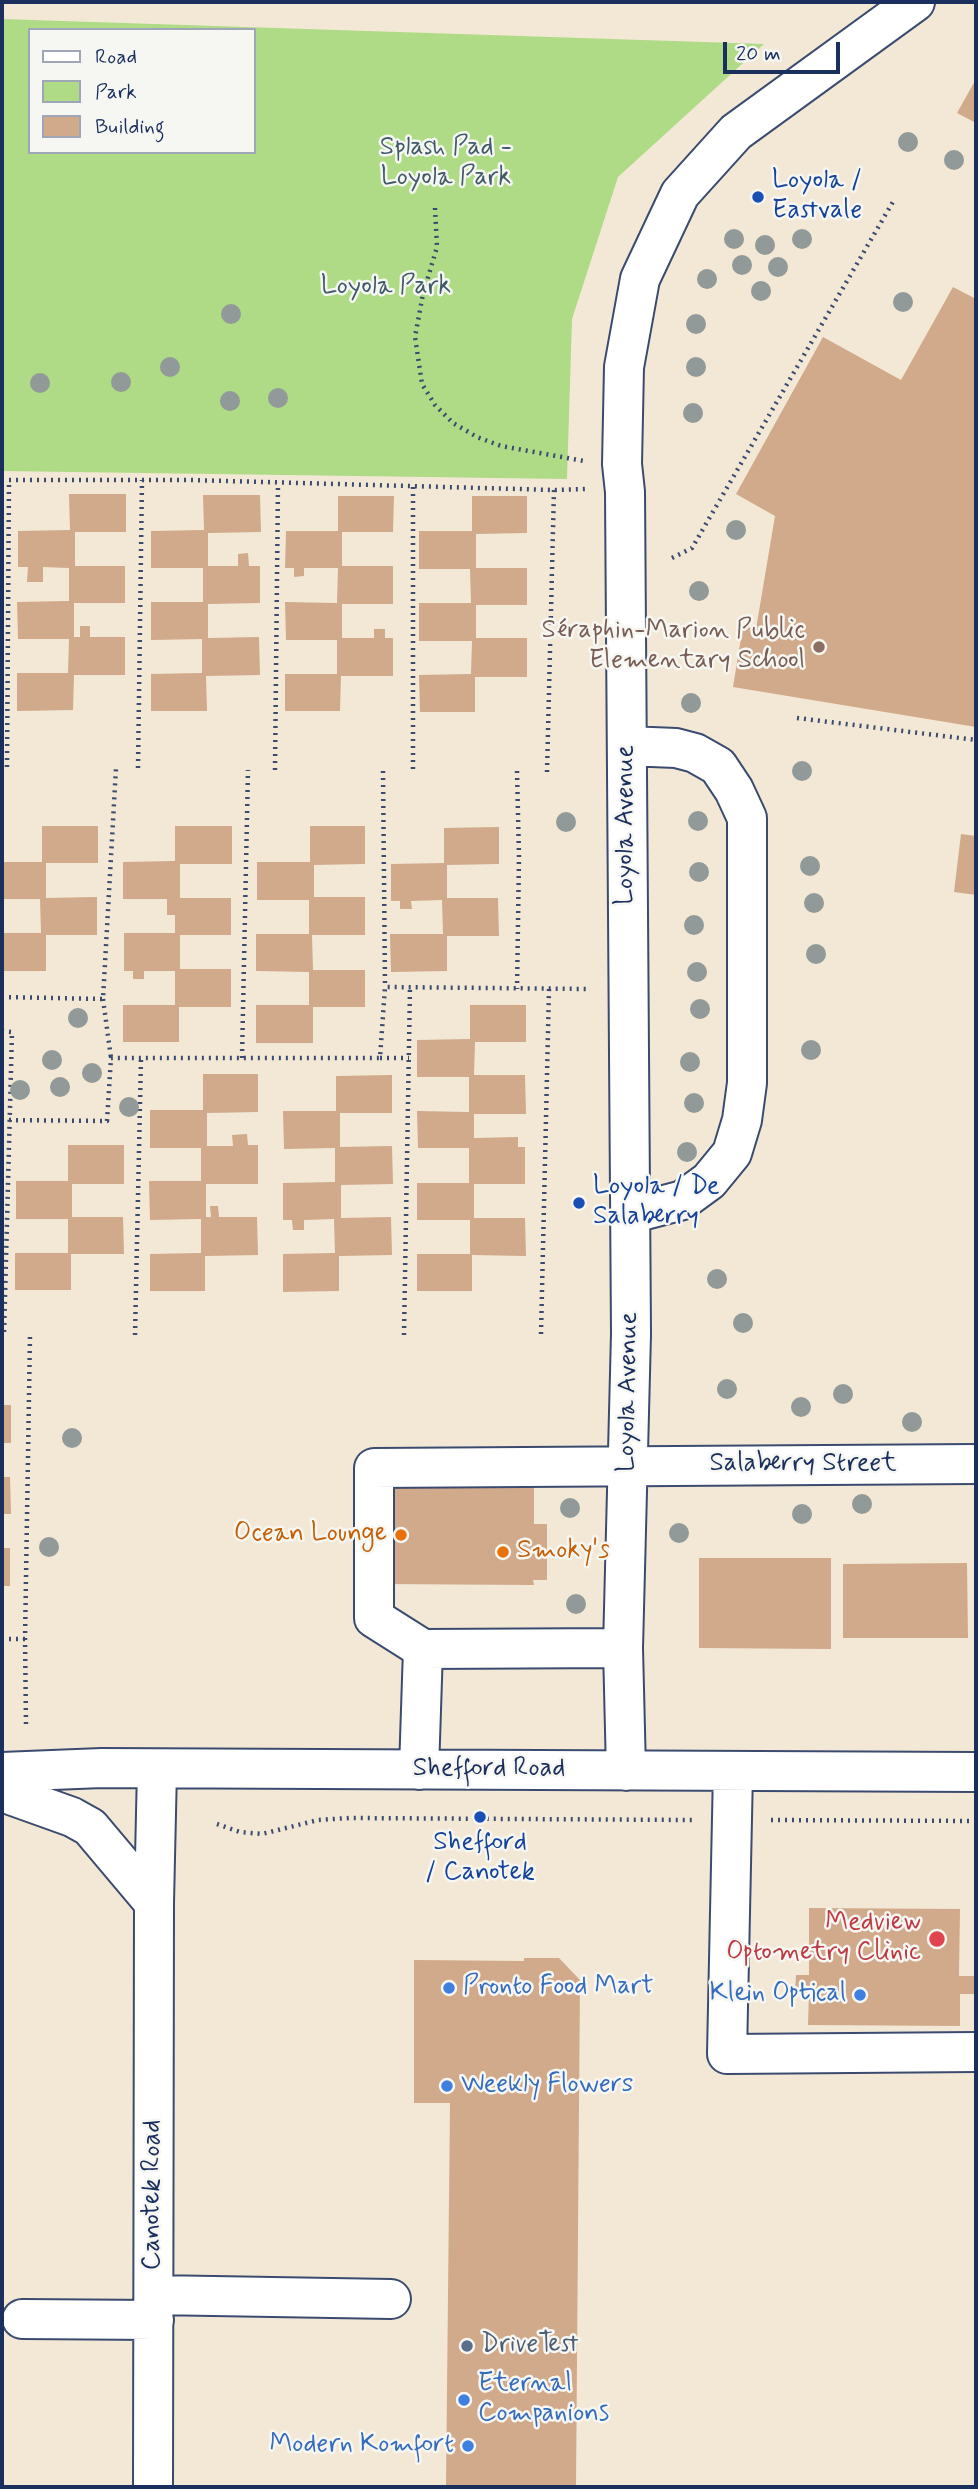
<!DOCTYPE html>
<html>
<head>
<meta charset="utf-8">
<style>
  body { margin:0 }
  #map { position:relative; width:978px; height:2489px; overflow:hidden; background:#f3e8d5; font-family:Mynerve,sans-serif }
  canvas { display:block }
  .frame { position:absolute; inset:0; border:4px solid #1b2f5e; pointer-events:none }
  .legend { position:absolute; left:28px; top:28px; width:228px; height:126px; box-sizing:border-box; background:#f6f6f2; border:2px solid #9ea6b7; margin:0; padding:9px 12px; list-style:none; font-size:21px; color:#1b2f5e }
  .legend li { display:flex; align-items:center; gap:14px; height:35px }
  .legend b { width:35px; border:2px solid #9ea6b7 }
  .scale { position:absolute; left:723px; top:42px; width:117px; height:32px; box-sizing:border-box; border:4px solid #1b2f5e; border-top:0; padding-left:9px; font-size:21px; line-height:24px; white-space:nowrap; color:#1b2f5e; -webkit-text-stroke:5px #f6f6f2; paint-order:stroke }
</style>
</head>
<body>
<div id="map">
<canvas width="978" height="2489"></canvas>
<div class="frame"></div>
<ul class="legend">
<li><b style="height:9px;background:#fff"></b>Road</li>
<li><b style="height:19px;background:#afda86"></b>Park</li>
<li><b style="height:19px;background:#d1a98b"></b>Building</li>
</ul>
<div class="scale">20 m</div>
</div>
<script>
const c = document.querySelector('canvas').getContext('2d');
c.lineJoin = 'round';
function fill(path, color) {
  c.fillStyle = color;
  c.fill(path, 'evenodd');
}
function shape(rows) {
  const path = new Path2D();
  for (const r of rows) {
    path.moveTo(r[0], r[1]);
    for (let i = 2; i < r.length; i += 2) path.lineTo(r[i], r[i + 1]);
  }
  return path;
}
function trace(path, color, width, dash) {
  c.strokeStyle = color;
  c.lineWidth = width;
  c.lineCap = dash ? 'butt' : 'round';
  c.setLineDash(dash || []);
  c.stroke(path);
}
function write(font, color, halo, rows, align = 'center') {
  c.font = font + ' Mynerve,sans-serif';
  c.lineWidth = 5;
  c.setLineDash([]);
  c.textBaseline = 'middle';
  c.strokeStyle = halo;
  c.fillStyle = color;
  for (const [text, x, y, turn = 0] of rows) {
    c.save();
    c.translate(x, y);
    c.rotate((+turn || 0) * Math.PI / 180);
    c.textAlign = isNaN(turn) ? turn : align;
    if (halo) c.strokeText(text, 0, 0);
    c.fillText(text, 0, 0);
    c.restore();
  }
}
const green = shape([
  [2,19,764,44,618,177,572,319,567,479,2,471],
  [30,30,254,30,254,152,30,152]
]);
const building = shape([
  [976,79,976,123,957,113],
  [953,287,976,299,976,727,733,687,743,626,756,629,775,516,736,494,823,337,901,380],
  [69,494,126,494,126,532,75,532,75,566,125,566,125,603,74,603,74,637,80,637,80,626,90,626,90,637,125,637,125,675,74,675,73,710,17,711,17,673,68,673,69,639,18,639,17,602,69,601,69,568,43,567,43,582,27,582,28,567,18,567,18,531,70,530],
  [203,495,260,495,261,532,208,533,208,566,238,566,238,554,248,553,249,566,260,566,260,603,208,604,208,638,259,637,260,675,206,676,207,711,151,711,151,674,202,673,202,639,151,640,151,602,203,602,203,568,151,568,151,531,204,530],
  [338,496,394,496,393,532,342,532,342,566,393,566,393,604,342,604,342,638,374,638,374,629,385,629,385,638,393,638,393,676,341,676,340,711,285,711,285,674,337,674,337,640,286,640,285,602,337,603,338,568,304,568,304,576,294,577,294,568,285,568,286,531,338,531],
  [472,496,527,496,527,533,476,534,476,568,527,568,527,605,476,605,476,638,527,638,527,677,475,677,475,712,420,712,419,675,471,674,472,641,419,641,419,603,471,603,470,569,419,569,419,531,472,531],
  [42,826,98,826,98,863,46,863,46,898,97,897,97,935,46,935,46,971,2,971,2,933,41,933,40,899,2,899,2,862,42,862],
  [175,826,232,826,232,864,180,864,180,898,231,898,231,935,180,935,180,969,231,969,231,1007,179,1007,179,1042,123,1042,123,1005,175,1005,175,971,144,971,144,979,133,979,133,971,124,971,124,933,175,933,175,915,167,915,167,899,123,899,123,862,175,861],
  [310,826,365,826,365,864,314,865,314,897,365,897,365,935,312,935,313,970,365,970,365,1007,313,1007,313,1043,256,1043,256,1005,309,1005,309,972,256,971,256,934,309,934,309,900,257,900,257,862,310,862],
  [499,827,499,864,447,865,447,898,498,898,499,936,447,936,447,971,391,972,390,934,443,934,442,900,411,901,412,909,400,909,400,901,391,901,391,864,444,863,444,828],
  [961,834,976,836,976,895,954,892],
  [470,1005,526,1005,526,1042,475,1042,474,1075,525,1075,526,1114,474,1114,474,1138,518,1137,518,1147,525,1147,525,1184,474,1184,474,1218,525,1218,526,1256,472,1255,472,1291,417,1291,417,1254,470,1254,470,1220,417,1220,417,1183,469,1183,469,1148,418,1148,417,1111,469,1112,469,1077,417,1077,417,1040,470,1039],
  [203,1074,258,1074,258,1112,207,1113,207,1146,233,1146,232,1135,247,1134,248,1145,258,1145,258,1184,206,1184,206,1217,211,1217,210,1206,218,1206,219,1217,257,1217,258,1255,205,1256,205,1291,150,1291,150,1254,201,1253,201,1219,150,1220,149,1181,201,1181,201,1148,150,1148,150,1110,203,1110],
  [392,1075,392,1113,340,1113,340,1147,392,1146,393,1184,341,1185,341,1218,391,1217,392,1255,339,1256,339,1291,283,1292,283,1254,335,1253,334,1219,304,1220,304,1230,293,1230,292,1220,283,1220,283,1183,335,1182,335,1148,284,1149,283,1111,336,1111,336,1076],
  [68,1145,124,1145,124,1184,72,1184,72,1217,123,1217,124,1254,71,1254,71,1290,15,1290,15,1253,68,1253,68,1219,16,1219,16,1181,68,1181],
  [2,1405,11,1405,11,1443,2,1443],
  [2,1477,10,1477,11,1514,2,1514],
  [382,1487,534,1488,534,1524,547,1524,547,1580,533,1580,534,1585,381,1584],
  [2,1548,10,1548,10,1586,2,1586],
  [699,1558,831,1558,831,1649,699,1648],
  [967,1563,968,1638,843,1638,843,1564],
  [809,1908,960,1909,959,1976,975,1976,974,1994,960,1994,960,2026,808,2025,809,1993,795,1993,796,1975,809,1975],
  [524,1958,559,1958,580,1980,576,2487,446,2487,450,2103,414,2103,414,1960,524,1961]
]);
const path = shape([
  [435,208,437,247,423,294,415,337,422,384,435,405,453,423,477,437,501,446,584,461],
  [2,480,191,480,554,490,585,489],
  [413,487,413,771],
  [672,558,692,548,894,200],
  [797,718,976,740],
  [7,767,9,480],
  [138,768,142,480],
  [275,770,278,483],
  [383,771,385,987],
  [517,771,519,857,517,989],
  [547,772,554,490],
  [2,997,103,999,116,768],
  [103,999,111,1058],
  [2,1031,12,1032,4,1335],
  [242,1058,248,770],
  [380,1058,409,1058],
  [2,1120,107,1121,111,1058,380,1058,385,987,589,989],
  [541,1334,549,989],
  [135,1335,141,1058],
  [404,1335,410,987],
  [2,1639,25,1639],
  [26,1724,25,1639,30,1335],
  [771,1820,976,1821],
  [217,1824,240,1832,262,1834,318,1820,349,1818,692,1820]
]);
const minor = shape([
  [627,746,676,748,695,753,718,766,734,790,747,818,747,1083,742,1120,732,1153,709,1181,683,1200,630,1214],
  [423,1649,374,1618,374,1468,976,1464],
  [419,1770,423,1649,623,1648],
  [626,1771,623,1648,631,1334,625,492,622,464,624,367,640,279,680,194,736,132,915,2],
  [733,1771,727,2054,976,2052],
  [2,1772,102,1768,976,1772],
  [2,1792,72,1817,90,1827,154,1903],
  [154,2295,391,2299],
  [22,2319,154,2320],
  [153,2487,154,1903,157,1769]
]);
const trees = [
  [908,142],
  [954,160],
  [734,239],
  [802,239],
  [765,245],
  [742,265],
  [778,267],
  [707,279],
  [761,291],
  [903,302],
  [231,314],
  [696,324],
  [170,367],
  [696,367],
  [121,382],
  [40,383],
  [278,398],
  [230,401],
  [693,413],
  [736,530],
  [699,591],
  [691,703],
  [802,771],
  [698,821],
  [566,822],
  [810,866],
  [699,872],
  [814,903],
  [694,925],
  [816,954],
  [697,972],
  [700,1009],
  [78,1018],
  [811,1050],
  [52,1060],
  [690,1062],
  [92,1073],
  [60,1087],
  [20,1090],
  [694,1103],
  [129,1107],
  [687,1152],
  [717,1279],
  [743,1323],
  [727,1389],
  [843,1394],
  [801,1407],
  [912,1422],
  [72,1438],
  [862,1504],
  [570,1508],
  [802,1514],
  [679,1533],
  [49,1547],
  [576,1604]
];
const markers = [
  [758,197,7,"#1a4fb4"],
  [819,647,7,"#8d6e63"],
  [579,1203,7,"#1a4fb4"],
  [401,1535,7,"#e8710a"],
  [503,1552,7,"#e8710a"],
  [480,1817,7,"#1a4fb4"],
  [937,1939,9,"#e0444e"],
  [449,1988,7,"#3f7fe0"],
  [860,1995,7,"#3f7fe0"],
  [447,2086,7,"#3f7fe0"],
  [467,2346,7,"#5c6f8a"],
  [464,2400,7,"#3f7fe0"],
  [468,2446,7,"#3f7fe0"]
];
const parkNames = [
  ["Splash Pad -",446,149],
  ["Loyola Park",446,179],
  ["Loyola Park",386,288]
];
const transitNames = [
  ["Loyola /",772,182],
  ["Eastvale",772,212],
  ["Loyola / De",593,1188],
  ["Salaberry",593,1218],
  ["Shefford",480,1844,"center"],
  ["/ Canotek",480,1874,"center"]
];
const educationNames = [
  ["Séraphin-Marion Public",805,632],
  ["Elementary School",805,662]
];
const streetNames = [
  ["Loyola Avenue",627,825,-90],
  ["Loyola Avenue",629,1392,-89],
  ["Salaberry Street",803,1465],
  ["Shefford Road",489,1770],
  ["Canotek Road",154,2195,-90]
];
const foodNames = [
  ["Ocean Lounge",387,1535],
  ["Smoky's",517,1552,"left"]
];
const healthNames = [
  ["Medview",921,1924],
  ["Optometry Clinic",921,1954]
];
const shopNames = [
  ["Pronto Food Mart",463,1988],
  ["Klein Optical",846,1995,"right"],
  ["Weekly Flowers",461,2086],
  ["Eternal",478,2385],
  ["Companions",478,2415],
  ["Modern Komfort",454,2446,"right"]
];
const serviceNames = [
  ["DriveTest",481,2346]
];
fill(green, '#afda86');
fill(building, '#d1a98b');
trace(minor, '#3b4b70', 42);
trace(path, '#3b4b70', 4.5, [2, 5]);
trace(minor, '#fff', 38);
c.fillStyle = '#919a99';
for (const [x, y] of trees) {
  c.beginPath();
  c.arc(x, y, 10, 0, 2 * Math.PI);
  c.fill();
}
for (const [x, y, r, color] of markers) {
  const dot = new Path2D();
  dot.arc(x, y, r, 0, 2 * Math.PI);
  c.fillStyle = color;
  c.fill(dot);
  trace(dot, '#f6f6f2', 2.5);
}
write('26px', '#405a68', '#f6f6f2', parkNames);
write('26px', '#164399', '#f6f6f2', transitNames, 'left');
write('26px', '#785e54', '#f6f6f2', educationNames, 'right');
write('26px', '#1b2f5e', '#f6f6f2', streetNames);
write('26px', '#c56008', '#f6f6f2', foodNames, 'right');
write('26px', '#be3a42', '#f6f6f2', healthNames, 'right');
write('26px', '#366cbe', '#f6f6f2', shopNames, 'left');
write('26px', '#4e5e75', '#f6f6f2', serviceNames, 'left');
</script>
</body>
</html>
